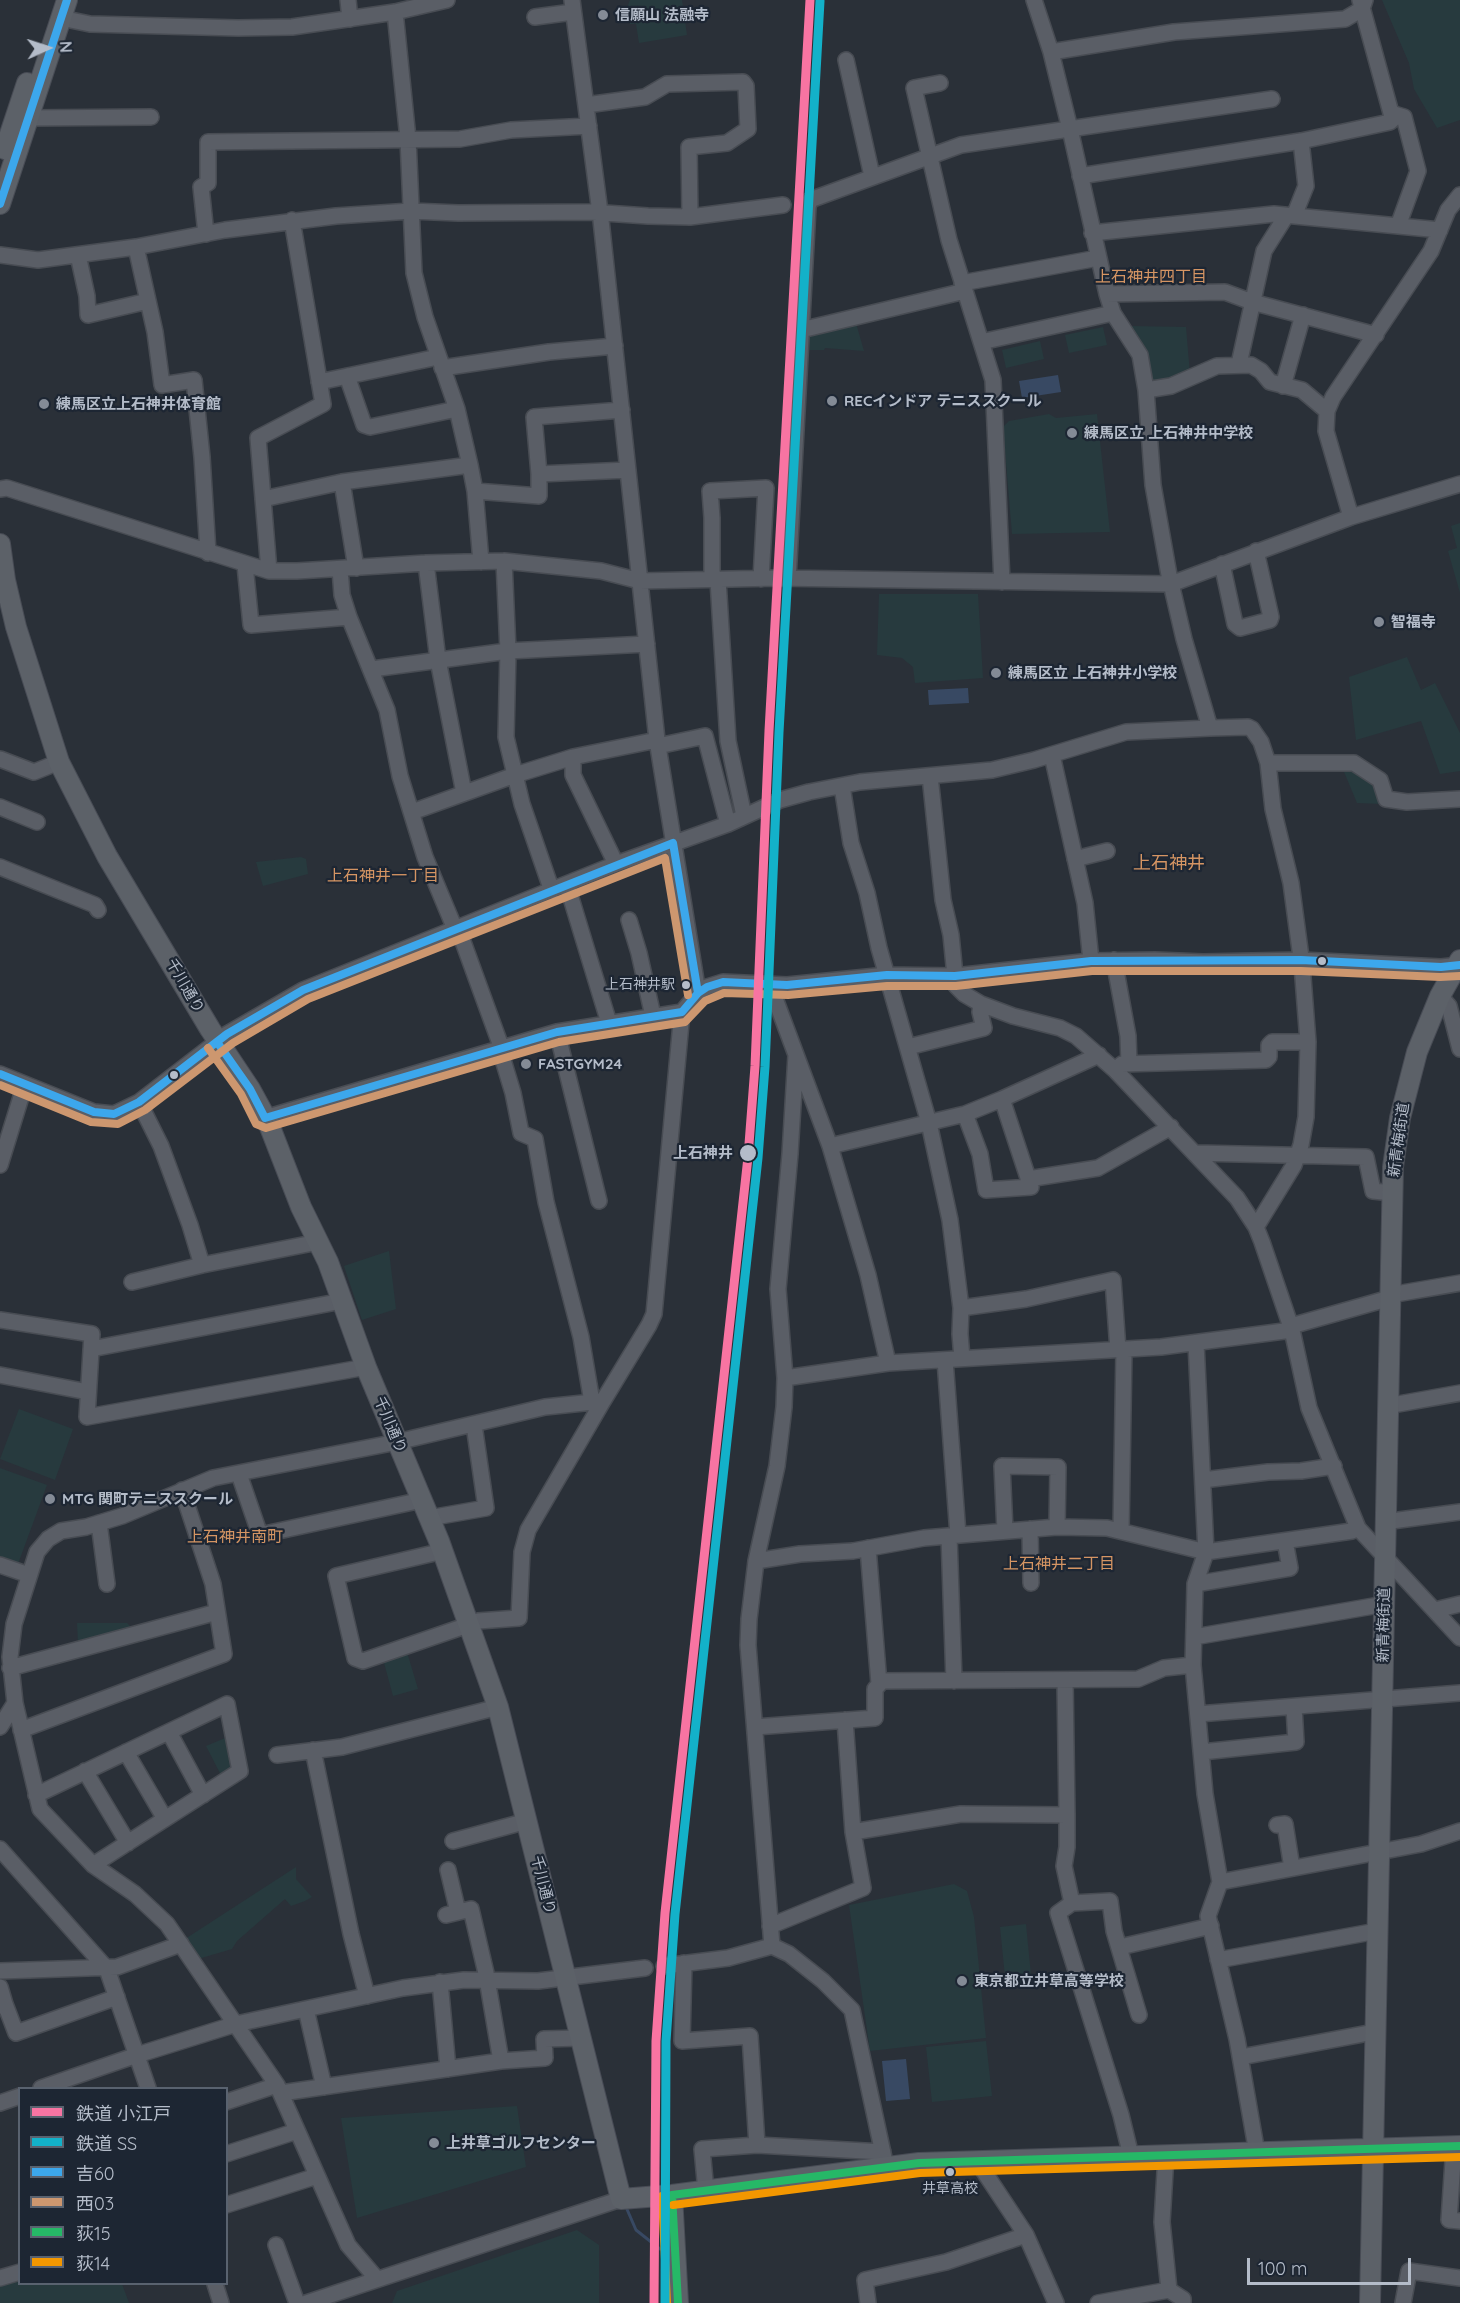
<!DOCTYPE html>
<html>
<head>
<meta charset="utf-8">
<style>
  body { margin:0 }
  #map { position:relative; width:1460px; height:2303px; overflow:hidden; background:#2a3038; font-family:Quicksand,"Noto Sans JP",sans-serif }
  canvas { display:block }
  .legend { position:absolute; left:18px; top:2087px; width:210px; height:198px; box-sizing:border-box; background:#1d2633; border:2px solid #59626f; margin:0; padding:8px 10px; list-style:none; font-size:18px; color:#b4bcc9 }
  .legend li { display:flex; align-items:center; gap:12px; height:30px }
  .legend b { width:30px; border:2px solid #59626f }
  .north { position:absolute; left:18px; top:18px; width:60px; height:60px; -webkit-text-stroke:4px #1d2633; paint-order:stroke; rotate:87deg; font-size:16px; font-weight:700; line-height:24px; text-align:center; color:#b4bcc9 }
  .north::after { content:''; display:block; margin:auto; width:21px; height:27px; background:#b4bcc9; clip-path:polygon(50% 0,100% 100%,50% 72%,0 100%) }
  .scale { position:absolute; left:1247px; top:2258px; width:164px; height:27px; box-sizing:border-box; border:3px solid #b4bcc9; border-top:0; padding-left:8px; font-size:18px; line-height:21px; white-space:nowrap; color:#b4bcc9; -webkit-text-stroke:4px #1d2633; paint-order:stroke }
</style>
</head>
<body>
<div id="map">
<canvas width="1460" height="2303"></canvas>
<ul class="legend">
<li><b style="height:8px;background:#f874a2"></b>鉄道 小江戸</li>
<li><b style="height:8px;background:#13b1c9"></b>鉄道 SS</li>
<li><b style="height:8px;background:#3ca7ec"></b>吉60</li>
<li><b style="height:8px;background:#cd976f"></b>西03</li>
<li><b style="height:8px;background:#26b867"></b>荻15</li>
<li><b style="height:8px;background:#f39700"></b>荻14</li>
</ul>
<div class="north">N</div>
<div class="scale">100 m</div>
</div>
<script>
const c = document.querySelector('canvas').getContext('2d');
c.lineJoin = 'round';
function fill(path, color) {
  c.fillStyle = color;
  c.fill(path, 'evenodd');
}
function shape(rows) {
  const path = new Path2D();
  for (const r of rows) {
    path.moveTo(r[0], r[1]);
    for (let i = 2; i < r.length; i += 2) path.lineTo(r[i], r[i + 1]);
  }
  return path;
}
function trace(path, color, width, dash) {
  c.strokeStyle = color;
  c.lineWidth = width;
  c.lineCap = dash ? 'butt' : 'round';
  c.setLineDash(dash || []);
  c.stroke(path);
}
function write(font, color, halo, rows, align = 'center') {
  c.font = font + ' Quicksand,"Noto Sans JP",sans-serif';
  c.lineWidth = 4.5;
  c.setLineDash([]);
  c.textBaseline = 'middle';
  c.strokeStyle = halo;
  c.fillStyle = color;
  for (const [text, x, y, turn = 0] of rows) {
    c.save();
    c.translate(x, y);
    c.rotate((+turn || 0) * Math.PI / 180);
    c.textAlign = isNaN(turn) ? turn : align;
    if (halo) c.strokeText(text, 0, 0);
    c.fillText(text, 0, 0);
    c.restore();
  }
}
const green = shape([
  [630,0,682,0,687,35,639,43,636,24,630,24,628,5],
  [1382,0,1460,0,1460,120,1437,128,1414,89,1409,63],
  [856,323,864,351,825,348,824,350,807,350,807,336],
  [1130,326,1186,327,1190,374,1151,386],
  [1103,327,1107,345,1069,353,1065,335],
  [1040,341,1044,359,1006,368,1002,350],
  [1049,414,1056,418,1097,414,1110,532,1012,534,1003,427,1009,421],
  [1460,523,1460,593,1448,551,1457,548,1451,526],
  [879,594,978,594,983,678,915,683,913,667,902,658,877,655],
  [1407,657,1421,690,1435,683,1460,733,1460,771,1440,774,1421,721,1356,740,1349,677],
  [1342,767,1372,777,1383,804,1357,803],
  [301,857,306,859,308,874,263,886,256,862],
  [389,1251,396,1309,362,1320,344,1266],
  [19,1409,73,1429,55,1480,0,1459],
  [0,1468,47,1485,18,1564,0,1557],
  [77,1623,127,1623,130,1626,129,1629,78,1643],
  [407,1652,418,1689,393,1696,383,1659],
  [230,1736,237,1770,223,1779,206,1746],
  [296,1867,296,1879,312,1897,305,1901,291,1906,285,1899,237,1941,232,1949,198,1959,185,1939],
  [954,1884,967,1891,974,1917,986,2038,870,2051,849,1905],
  [1026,1924,1032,1985,1006,1987,1000,1927],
  [986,2041,992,2096,932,2102,926,2047],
  [517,2106,526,2167,357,2218,341,2118],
  [577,2230,599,2245,599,2303,392,2303,397,2291],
  [19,2277,20,2284,122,2284,129,2303,0,2303,0,2283]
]);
const water = shape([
  [1058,375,1061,392,1022,398,1019,381],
  [968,688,969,703,929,705,928,690],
  [906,2059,910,2099,886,2101,882,2061]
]);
const stream = shape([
  [626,2207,636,2230,660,2249]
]);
const minor = shape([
  [348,0,350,19],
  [572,0,601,220,657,740,698,993],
  [1360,0,1391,113,1404,117,1418,171,1398,226],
  [395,12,408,139,414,273,425,317,457,409,470,465,475,491,481,562],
  [535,17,573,12],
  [61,18,90,24,238,28,292,27,395,12,447,0],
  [1051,52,1174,32,1345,19,1362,9,1365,0],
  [846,60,872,176],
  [940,83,914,88,949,240,993,380,1002,582],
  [586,105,645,97,667,84,743,82,746,86,748,129,727,143,689,147,690,217],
  [29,118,151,117],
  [1080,176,1301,141,1390,122,1397,115],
  [1294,216,1306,186,1301,141],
  [1092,233,1274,214,1440,230],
  [206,234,201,187,208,183,208,142,460,139,511,130,589,126],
  [136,247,155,332,162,385,194,380,202,457,208,553],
  [0,255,38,260,136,247,225,230,336,216,411,211,458,213,590,212,648,216,690,217,783,205],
  [78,255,87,296,88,315,148,301],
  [962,283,1098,258],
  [1107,294,1225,292,1252,302,1376,335],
  [801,330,965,291],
  [981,342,1113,313],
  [1239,364,1264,251,1286,216],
  [442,368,549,352,615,346],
  [347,376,364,425,370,427,457,409],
  [319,382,438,357],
  [1283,386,1303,315],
  [1146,390,1171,386,1217,366,1251,365,1261,371,1270,382,1302,390,1327,411],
  [539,474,534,417,622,410],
  [342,482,356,568],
  [0,489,7,488,269,571,297,571,426,563,504,561,601,571,640,581,777,578,1171,584,1351,517,1460,484],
  [475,491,539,496,539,474,628,470],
  [263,499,342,482,470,465],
  [1351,517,1326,431,1327,411,1333,397,1431,251,1448,210,1460,195],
  [504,561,508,651,506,737,522,804,552,891],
  [426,563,438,660,464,793],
  [1222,564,1235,624,1240,628,1270,620,1271,617,1256,551],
  [245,565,251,625,349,617],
  [340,569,342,595,349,617,387,710,400,776,425,857,455,929],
  [269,571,258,438,323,404,292,220],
  [788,579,808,207,810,200,961,145,1272,99],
  [712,580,712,518,710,491,766,488,761,579],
  [718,580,728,741,744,816],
  [372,669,508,651,647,644],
  [1210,728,1248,727,1252,729,1261,742,1268,763,1273,809,1291,883,1302,965,1308,1042,1306,1117,1301,1145,1294,1165,1256,1227],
  [658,746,705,736,728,824],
  [1052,755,1085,903,1091,961],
  [573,757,573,775,616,864],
  [0,759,34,772,59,762],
  [1268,763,1354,763,1380,780,1386,799,1407,802,1460,799],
  [930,776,943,900,951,935,956,986,964,994,981,1004,1013,1016,1060,1028,1076,1036,1115,1070,1237,1198,1256,1227,1262,1242,1292,1330,1309,1408,1358,1528,1460,1638],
  [842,786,851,843,867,893,879,948,929,1123,950,1220,961,1308,960,1334,962,1358],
  [0,807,37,822],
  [412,812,515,775,573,757,657,740],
  [1075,859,1107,851],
  [0,867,95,905,98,910],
  [567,885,609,1023],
  [629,920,639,953,653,1016],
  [458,928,502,1049],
  [1114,960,1128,1036,1129,1064],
  [770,985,830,1146,868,1275,888,1363],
  [1440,996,1449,1006,1460,1049],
  [557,1032,599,1201],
  [908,1047,984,1028,980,1012,981,1004],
  [500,1050,513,1093,521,1133,535,1139,546,1202,581,1337,592,1402],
  [1115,1070,1122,1064,1266,1060,1269,1057,1269,1045,1272,1042,1308,1042],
  [0,1074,94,1112,114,1114,139,1102,227,1034,303,990,616,864,728,824,780,800,809,792,860,782,992,770,1034,760,1126,732,1210,728,1184,639,1169,575,1153,485,1146,390,1140,355,1113,313,1107,294,1070,129,1051,52,1034,0],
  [139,1102,161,1146,190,1225,202,1265],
  [965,1114,980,1154,986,1190,1031,1187,1002,1099],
  [265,1118,557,1032,682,1012,698,993,707,987,723,982,787,985,887,975,955,976,1091,961,1155,960,1203,962,1301,960,1441,967,1460,965],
  [830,1146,965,1114,1002,1099,1099,1055],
  [1197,1153,1366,1157,1373,1191,1392,1193],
  [0,1165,25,1084],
  [1028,1179,1098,1168,1171,1127],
  [132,1282,202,1265,318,1242],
  [1390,1295,1460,1283],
  [961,1308,1026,1299,1113,1280,1118,1350],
  [0,1320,92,1334,87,1417,366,1367],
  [1291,1326,1390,1298],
  [1196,1343,1206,1552,1195,1584,1193,1665,1205,1794,1220,1882,1208,1916,1237,2039,1257,2153],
  [91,1349,342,1301],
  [945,1360,958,1535],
  [0,1375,88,1392],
  [785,1378,888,1363,1161,1347,1292,1330],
  [1387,1406,1460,1393],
  [239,1474,260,1535,422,1500],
  [1203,1480,1268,1472,1301,1471,1334,1466],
  [429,1518,486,1508,474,1425],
  [1384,1522,1460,1512],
  [99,1523,107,1584],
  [1030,1529,1031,1583],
  [1005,1531,1002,1466,1058,1467,1057,1527],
  [1121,1531,1124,1349],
  [949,1536,954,1681],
  [868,1548,879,1684],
  [443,1551,336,1576,355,1658,363,1661,468,1625],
  [756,1561,800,1554,853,1551,924,1538,1057,1527,1107,1528,1206,1552,1352,1531,1358,1528],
  [0,1565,29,1575],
  [1195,1584,1290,1568,1285,1541],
  [1435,1610,1460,1604],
  [478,1621,519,1618,522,1552,528,1530,603,1401],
  [1194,1637,1385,1604],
  [10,1668,217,1612],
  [1065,1680,1067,1815,1067,1847,1064,1866,1072,1903,1058,1913,1121,2115,1131,2156],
  [1198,1714,1460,1693],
  [0,1727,15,1703],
  [755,1727,875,1718,875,1689,882,1681,1138,1679,1164,1668,1193,1665],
  [21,1730,224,1654,213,1584,182,1490],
  [169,1732,203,1795],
  [313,1750,351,1934,367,1996],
  [126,1752,165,1819],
  [1202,1752,1296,1742,1294,1707],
  [277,1755,342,1747,498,1707],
  [85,1771,128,1843],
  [36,1795,227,1704,240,1771,93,1865],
  [1277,1825,1285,1824,1292,1868],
  [853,1832,961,1814,1067,1815],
  [453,1841,527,1821],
  [0,1849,107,1969,148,2088],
  [448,1870,458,1912],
  [1220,1882,1421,1844,1460,1831],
  [1072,1903,1110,1901,1114,1931,1139,2015],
  [446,1915,471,1909,486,1973,501,2061],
  [770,1926,863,1888,853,1832,845,1720],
  [772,1946,748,1645,749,1619,756,1561,777,1466,784,1407,785,1378,778,1289,790,1154,796,1055],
  [772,1946,789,1954,823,1981,852,2010,886,2167],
  [1120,1947,1211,1926],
  [1218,1960,1377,1931],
  [684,1963,682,2041,750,2036,757,2145],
  [664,1966,728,1958,772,1946],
  [0,1971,117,1967,181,1944],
  [440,1982,448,2069],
  [0,1987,5,2004],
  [0,2006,5,2004,16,2033,117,1997],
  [306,2009,324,2087],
  [1241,2057,1374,2032],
  [41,2088,137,2055,236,2024,403,1988,464,1980,538,1981,645,1968],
  [281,2093,501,2061,545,2058,544,2039,581,2038],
  [226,2102,277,2085],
  [0,2103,20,2096],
  [1454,2146,1449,2220,1460,2221],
  [226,2154,297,2131],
  [1166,2155,1162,2222,1169,2290],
  [977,2161,1026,2235,1056,2303],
  [706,2191,702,2149,757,2145,883,2152],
  [226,2205,317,2176],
  [276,2245,297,2303],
  [0,2278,20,2272],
  [377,2279,348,2245,277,2085,167,1924,135,1894,93,1865,40,1809,15,1703,10,1657,14,1624,37,1552,48,1539,61,1531,86,1527,122,1516,213,1478,397,1442,545,1407,603,1401,649,1325,654,1314,682,1012],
  [215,2284,221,2303],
  [306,2303,621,2199],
  [868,2303,865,2280,946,2262,1026,2235],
  [1098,2303,1169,2290,1183,2299,1183,2303],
  [1403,2303,1409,2271,1460,2278]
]);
const major = shape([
  [5,149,27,83],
  [0,204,67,0],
  [0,544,5,580,16,627,59,762,107,856,210,1029,250,1089,268,1122,301,1207,328,1262,366,1367,439,1541,498,1707,621,2199,672,2195,919,2163,1460,2146],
  [672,2195,678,2303],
  [1370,2303,1393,1167,1400,1118,1417,1052,1440,996,1460,960]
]);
const bus1 = shape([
  [0,204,67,0],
  [217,1042,250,1089,265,1118,557,1032,682,1012,698,993,707,987,723,982,787,985,887,975,955,976,1091,961,1301,960,1441,967,1460,965],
  [0,1074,94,1112,114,1114,139,1102,227,1034,303,990,673,843,698,993]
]);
const bus2 = shape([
  [208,1048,241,1094,256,1124,266,1128,559,1042,685,1022,705,1001,724,993,788,995,887,986,956,986,1092,971,1301,971,1440,977,1460,976],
  [0,1085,91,1122,118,1124,145,1110,233,1043,308,999,665,858,688,995]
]);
const bus3 = shape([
  [672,2195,919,2163,1460,2146],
  [672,2195,678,2303]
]);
const bus4 = shape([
  [662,2196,667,2303],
  [673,2205,920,2173,1460,2157]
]);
const rail1 = shape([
  [654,2303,656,2041,665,1913,748,1157,755,1066,769,731,810,0]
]);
const rail2 = shape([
  [665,2303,666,2041,675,1914,758,1158,765,1067,779,732,820,1]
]);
const markers = [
  [603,15,6,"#848b96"],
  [832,401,6,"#848b96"],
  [44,404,6,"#848b96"],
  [1072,433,6,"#848b96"],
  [1379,622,6,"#848b96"],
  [996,673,6,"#848b96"],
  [1322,961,5,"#b4bcc9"],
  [686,985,5,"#b4bcc9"],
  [526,1064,6,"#848b96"],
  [174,1075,5,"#b4bcc9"],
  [748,1153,9,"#b4bcc9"],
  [50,1499,6,"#848b96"],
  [962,1981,6,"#848b96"],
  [434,2143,6,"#848b96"],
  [950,2172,5,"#b4bcc9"]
];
const busNames = [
  ["上石神井駅",675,985],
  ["井草高校",950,2189,"center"]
];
const poiNames = [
  ["信願山 法融寺",615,15],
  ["RECインドア テニススクール",844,401],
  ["練馬区立上石神井体育館",56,404],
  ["練馬区立 上石神井中学校",1084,433],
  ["智福寺",1391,622],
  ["練馬区立 上石神井小学校",1008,673],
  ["FASTGYM24",538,1064],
  ["MTG 関町テニススクール",62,1499],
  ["東京都立井草高等学校",974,1981],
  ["上井草ゴルフセンター",446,2143]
];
const streetNames = [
  ["千川通り",185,986,60],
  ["新青梅街道",1399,1140,-82],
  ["千川通り",390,1425,67],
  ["新青梅街道",1384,1625,-89],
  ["千川通り",543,1885,76]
];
const stopNames = [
  ["上石神井",733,1153]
];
const neighbourhoodNames = [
  ["上石神井四丁目",1151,277],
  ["上石神井一丁目",383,876],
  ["上石神井南町",235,1537],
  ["上石神井二丁目",1059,1564]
];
const quarterNames = [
  ["上石神井",1169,864]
];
fill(green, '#273a3e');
fill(water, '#384963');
trace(stream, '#384963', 3);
trace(minor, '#484c53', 18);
trace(major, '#484c55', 22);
trace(minor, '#5a5e66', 15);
trace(major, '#5c6168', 20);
trace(bus1, '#3ca7ec', 8);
trace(bus2, '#cd976f', 8);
trace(bus3, '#26b867', 8);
trace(bus4, '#f39700', 8);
trace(rail1, '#f874a2', 9);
trace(rail2, '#13b1c9', 9);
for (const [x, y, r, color] of markers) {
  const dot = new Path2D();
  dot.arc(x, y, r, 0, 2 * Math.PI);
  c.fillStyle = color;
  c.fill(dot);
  trace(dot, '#1d2633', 2);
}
write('14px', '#b4bcc9', '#1d2633', busNames, 'right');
write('bold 15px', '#b4bcc9', '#1d2633', poiNames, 'left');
write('15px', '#b4bcc9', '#1d2633', streetNames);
write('bold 15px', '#b4bcc9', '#1d2633', stopNames, 'right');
write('16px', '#d59563', '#1d2633', neighbourhoodNames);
write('18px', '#d59563', '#1d2633', quarterNames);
</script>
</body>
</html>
